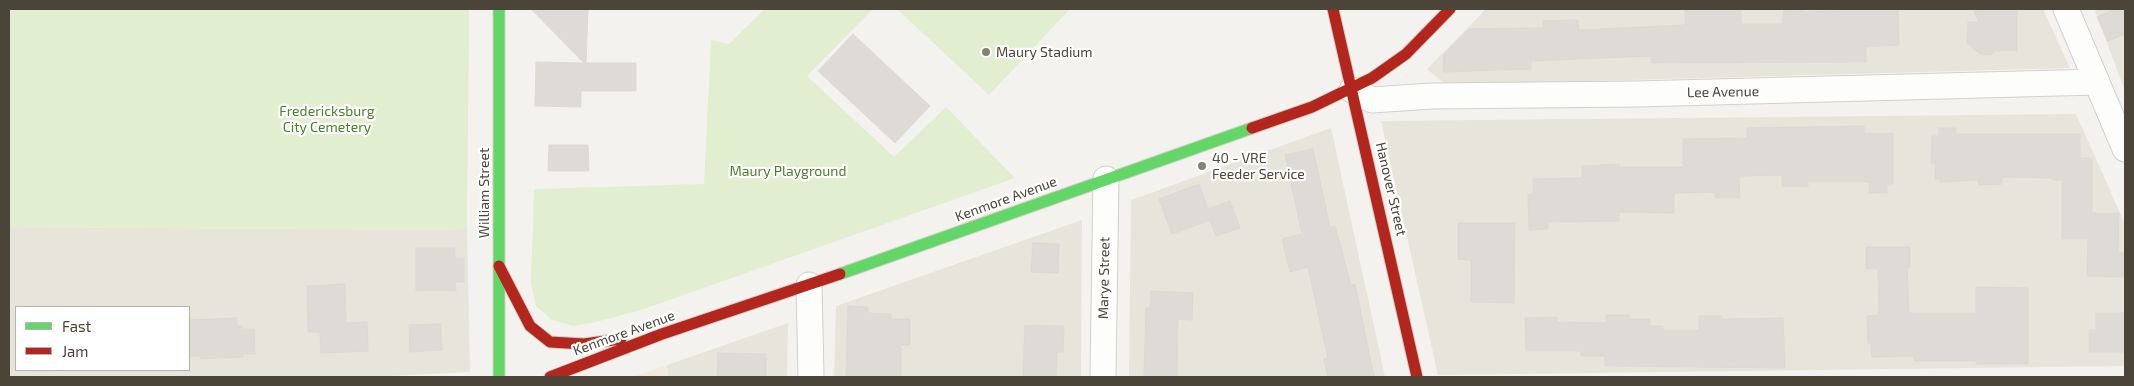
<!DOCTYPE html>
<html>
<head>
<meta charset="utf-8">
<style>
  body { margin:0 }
  #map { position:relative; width:2134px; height:386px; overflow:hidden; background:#f4f2ee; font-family:"Exo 2",sans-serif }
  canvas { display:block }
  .frame { position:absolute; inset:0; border:10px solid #4b4439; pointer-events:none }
  .legend { position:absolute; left:15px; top:306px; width:175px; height:65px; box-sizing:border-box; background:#fff; border:1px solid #b7b4b0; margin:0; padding:6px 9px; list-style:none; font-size:15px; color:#4b4439 }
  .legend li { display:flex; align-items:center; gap:10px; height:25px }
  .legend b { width:25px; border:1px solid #b7b4b0 }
</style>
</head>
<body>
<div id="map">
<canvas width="2134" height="386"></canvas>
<div class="frame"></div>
<ul class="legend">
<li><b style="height:6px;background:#63d668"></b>Fast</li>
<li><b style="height:6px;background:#b3261e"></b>Jam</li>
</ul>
</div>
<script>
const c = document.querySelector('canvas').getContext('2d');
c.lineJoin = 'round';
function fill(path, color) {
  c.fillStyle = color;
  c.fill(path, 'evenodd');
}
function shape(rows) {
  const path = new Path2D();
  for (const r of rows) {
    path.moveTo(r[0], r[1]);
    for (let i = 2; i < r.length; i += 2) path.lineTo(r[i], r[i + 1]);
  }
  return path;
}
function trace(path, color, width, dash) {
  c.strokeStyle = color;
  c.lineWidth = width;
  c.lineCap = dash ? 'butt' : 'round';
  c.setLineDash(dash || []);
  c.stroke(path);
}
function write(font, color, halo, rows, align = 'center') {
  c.font = font + ' "Exo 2",sans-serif';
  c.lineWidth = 4.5;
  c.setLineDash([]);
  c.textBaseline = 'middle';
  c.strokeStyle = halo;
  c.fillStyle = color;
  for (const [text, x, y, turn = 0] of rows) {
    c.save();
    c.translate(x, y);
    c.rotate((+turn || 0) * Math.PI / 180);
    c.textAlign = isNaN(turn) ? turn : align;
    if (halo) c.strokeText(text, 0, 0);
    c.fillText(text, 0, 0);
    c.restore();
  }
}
const residential = shape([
  [1486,9,2043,9,2070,68,1446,85,1427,69],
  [2099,9,2125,9,2125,91,2095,11],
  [2076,114,2125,224,2125,366,1438,375,1381,121],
  [1331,128,1385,377,1129,377,1131,200],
  [1082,220,1081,377,834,377,836,306],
  [9,227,467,230,470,372,369,377,9,377],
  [16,307,189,307,189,370,16,370],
  [788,323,787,377,668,377,667,365]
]);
const commercial = shape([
  [667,365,668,377,631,377]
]);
const green = shape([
  [9,9,469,9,467,230,9,227],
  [765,9,870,9,872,10,807,76,894,157,946,107,1015,178,641,310,592,323,573,326,552,320,536,306,531,283,534,189,704,184,711,40,729,44],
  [897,9,1070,9,989,95]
]);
const building = shape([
  [531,9,588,9,586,63,636,63,636,91,581,91,581,107,535,106,536,62,584,63,531,9],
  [1685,9,1741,9,1741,24,1782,24,1784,9,1804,9,1804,12,1842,11,1843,9,1898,9,1899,45,1866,47,1866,62,1651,63,1651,56,1531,61,1531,69,1443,72,1444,54,1469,29,1544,28,1543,21,1578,20,1579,30,1685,25,1685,9],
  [1973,9,2017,9,2017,51,1995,51,1991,55,1981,55,1967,43,1968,22,1979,22,1973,9],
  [2115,9,2125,9,2125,34,2108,41,2097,17,2115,9],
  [853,34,930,106,895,143,818,71,853,34],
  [1864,126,1864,133,1893,133,1893,184,1887,184,1887,193,1869,193,1869,182,1808,182,1808,187,1782,187,1782,175,1739,176,1740,198,1715,198,1715,192,1674,193,1674,213,1619,212,1619,221,1548,222,1548,229,1529,230,1528,194,1533,194,1533,179,1582,178,1582,166,1619,164,1619,167,1683,167,1683,139,1747,138,1747,128,1864,126],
  [1939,128,1956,128,1956,134,2080,134,2080,158,2092,158,2092,213,2119,213,2118,252,2125,253,2125,277,2087,276,2088,239,2062,239,2062,180,2053,180,2053,178,2002,177,2002,184,1979,185,1978,180,1940,182,1940,179,1935,179,1935,163,1931,163,1932,136,1939,136,1939,128],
  [549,145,588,145,589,171,548,171,549,145],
  [1313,149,1330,227,1335,226,1351,285,1355,284,1374,377,1328,377,1324,359,1328,358,1308,267,1290,272,1282,239,1302,234,1285,155,1313,149],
  [1199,184,1208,209,1230,201,1240,228,1216,236,1210,220,1172,234,1159,199,1199,184],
  [1458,223,1515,223,1514,303,1471,302,1471,260,1458,259,1458,223],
  [1033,243,1059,244,1058,273,1031,272,1033,243],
  [1866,247,1910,247,1910,267,1907,267,1909,313,1976,313,1976,287,2028,288,2028,364,1976,364,1976,361,1914,361,1914,356,1872,357,1871,343,1868,343,1867,316,1879,315,1878,269,1866,269,1866,247],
  [416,248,455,248,455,258,464,258,464,282,455,282,456,291,416,291,416,248],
  [345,284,346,323,367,322,368,351,321,353,320,332,308,332,307,286,345,284],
  [1151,291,1193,293,1192,320,1178,319,1177,377,1144,377,1146,308,1150,308,1151,291],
  [848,306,868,307,868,313,891,314,891,319,910,319,910,345,901,345,901,376,846,377,848,306],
  [2096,313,2125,313,2125,352,2089,352,2089,330,2096,330,2096,313],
  [1606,315,1629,315,1629,319,1650,319,1650,326,1663,326,1663,330,1699,330,1699,316,1722,316,1722,319,1783,318,1785,368,1605,366,1605,356,1581,356,1581,351,1526,351,1525,318,1557,317,1557,322,1606,323,1606,315],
  [237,318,237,326,242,326,242,329,254,329,255,354,243,354,243,357,201,359,200,356,189,356,189,320,237,318],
  [441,324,442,350,410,352,409,325,441,324],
  [1025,325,1064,326,1063,352,1057,352,1056,377,1023,377,1025,325],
  [718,353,766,354,766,377,717,377,718,353]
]);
const street = shape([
  [2066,9,2125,149],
  [1352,90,1372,100,1432,96,1637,94,2097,82],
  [809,285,811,377],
  [1103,377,1106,179]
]);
const fast = shape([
  [499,9,499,377],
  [840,274,1252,128]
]);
const jam = shape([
  [1333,9,1417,377],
  [1252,128,1312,107,1372,78,1406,54,1450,9],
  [499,266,530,326,550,342,584,344,621,339],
  [550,377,662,334,840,274]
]);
const markers = [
  [986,52,5,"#868178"],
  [1202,166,5,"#868178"]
];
const poiNames = [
  ["Maury Stadium",996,52],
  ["40 - VRE",1212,158],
  ["Feeder Service",1212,174]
];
const streetNames = [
  ["Lee Avenue",1723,92,-1],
  ["Hanover Street",1391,189,77],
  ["William Street",484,193,-90],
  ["Kenmore Avenue",1006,199,-20],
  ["Marye Street",1104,278,-89],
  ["Kenmore Avenue",624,333,-20]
];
const parkNames = [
  ["Fredericksburg",327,111],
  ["City Cemetery",327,127],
  ["Maury Playground",788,171]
];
fill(residential, '#e7e4dc');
fill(commercial, '#f3ebdf');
fill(green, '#e1eecf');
fill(building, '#dedbd6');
trace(building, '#dcd9d4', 1);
trace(street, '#d2d0cb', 27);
trace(fast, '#d3cfc5', 13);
trace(jam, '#d3cfc5', 13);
trace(street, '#fdfdfc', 25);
trace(fast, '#63d668', 11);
trace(jam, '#b3261e', 11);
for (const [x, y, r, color] of markers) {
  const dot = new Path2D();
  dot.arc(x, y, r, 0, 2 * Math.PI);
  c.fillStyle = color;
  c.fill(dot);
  trace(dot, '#fff', 2);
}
write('14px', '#4b4439', '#fff', poiNames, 'left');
write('14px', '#4b4439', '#fff', streetNames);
write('14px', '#4a7f2a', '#fff', parkNames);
</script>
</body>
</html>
